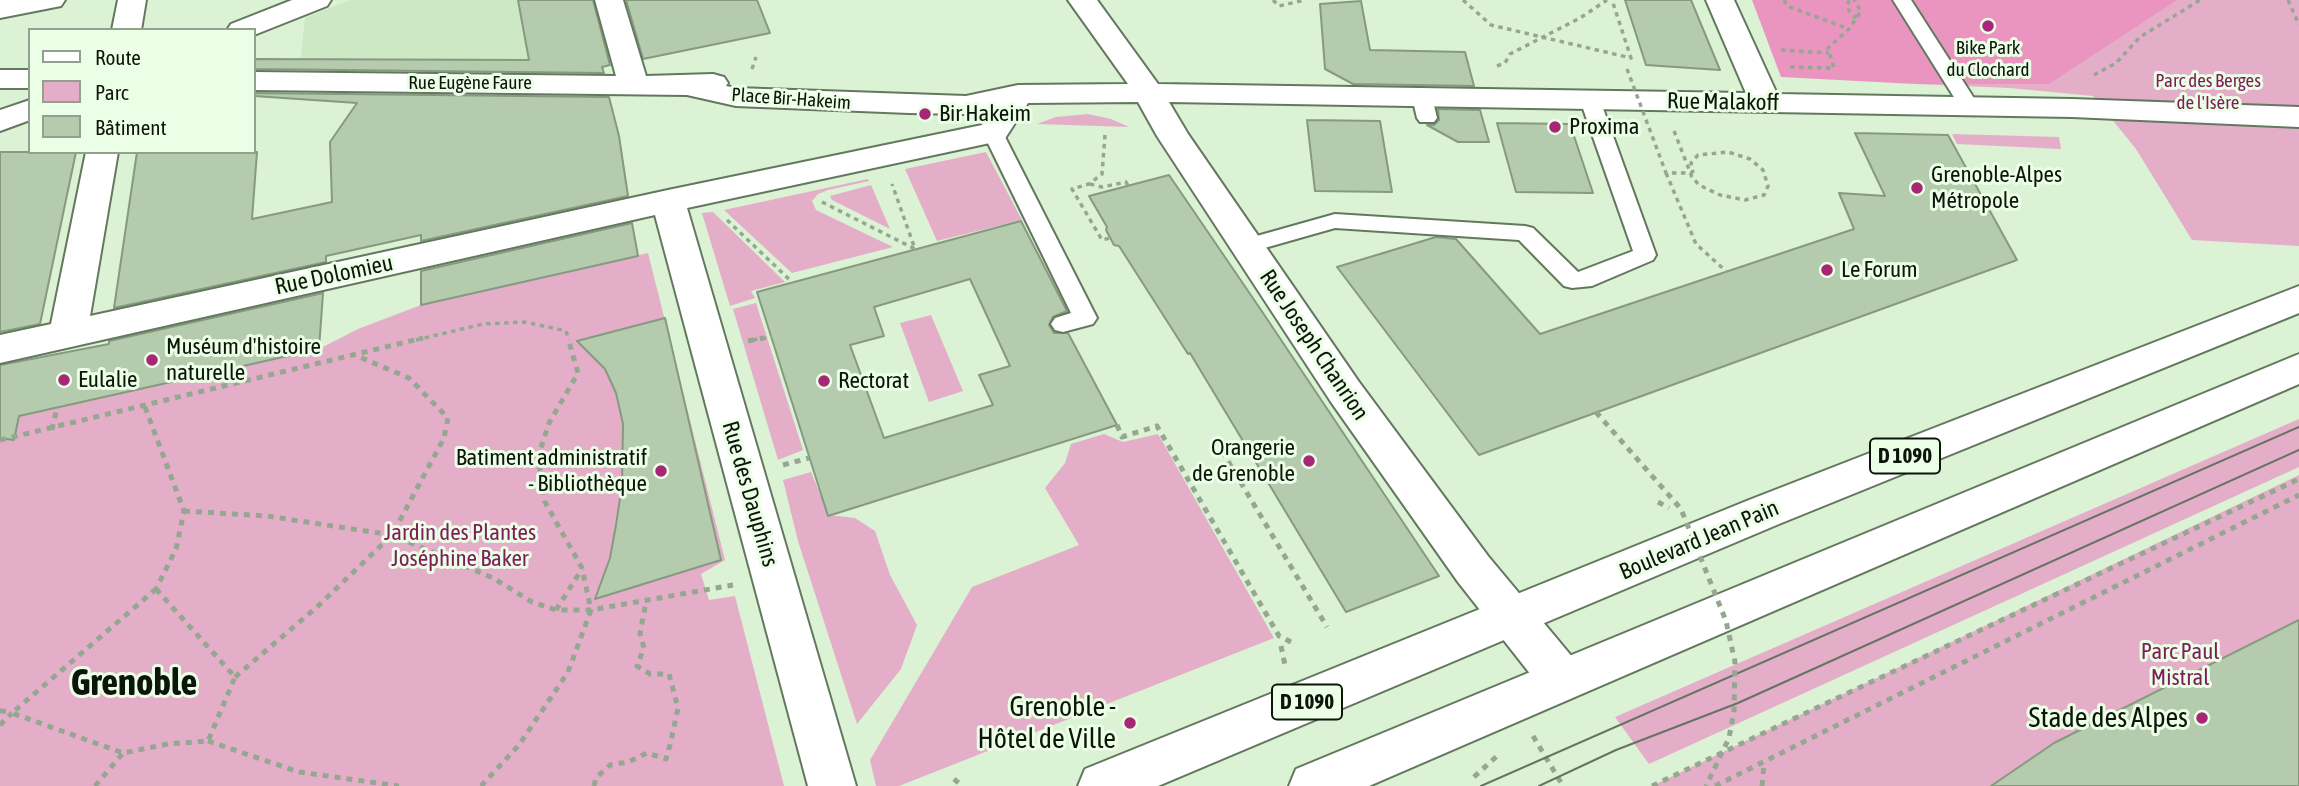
<!DOCTYPE html>
<html>
<head>
<meta charset="utf-8">
<style>
  body { margin:0 }
  #map { position:relative; width:2299px; height:786px; overflow:hidden; background:#dbf2d5; font-family:"Asap Condensed",sans-serif }
  canvas { display:block }
  .legend { position:absolute; left:28px; top:28px; width:228px; height:126px; box-sizing:border-box; background:#ebfee6; border:2px solid #92a18e; margin:0; padding:9px 12px; list-style:none; font-size:21px; color:#0d150b }
  .legend li { display:flex; align-items:center; gap:14px; height:35px }
  .legend b { width:35px; border:2px solid #92a18e }
</style>
</head>
<body>
<div id="map">
<canvas width="2299" height="786"></canvas>
<ul class="legend">
<li><b style="height:9px;background:#fff"></b>Route</li>
<li><b style="height:19px;background:#e4aec9"></b>Parc</li>
<li><b style="height:19px;background:#b4cbae"></b>Bâtiment</li>
</ul>
</div>
<script>
const c = document.querySelector('canvas').getContext('2d');
c.lineJoin = 'round';
function fill(path, color) {
  c.fillStyle = color;
  c.fill(path, 'evenodd');
}
function shape(rows) {
  const path = new Path2D();
  for (const r of rows) {
    path.moveTo(r[0], r[1]);
    for (let i = 2; i < r.length; i += 2) path.lineTo(r[i], r[i + 1]);
  }
  return path;
}
function trace(path, color, width, dash) {
  c.strokeStyle = color;
  c.lineWidth = width;
  c.lineCap = dash ? 'butt' : 'round';
  c.setLineDash(dash || []);
  c.stroke(path);
}
function write(font, color, halo, rows, align = 'center') {
  c.font = font + ' "Asap Condensed",sans-serif';
  c.lineWidth = 6;
  c.setLineDash([]);
  c.textBaseline = 'middle';
  c.strokeStyle = halo;
  c.fillStyle = color;
  for (const [text, x, y, turn = 0] of rows) {
    c.save();
    c.translate(x, y);
    c.rotate((+turn || 0) * Math.PI / 180);
    c.textAlign = isNaN(turn) ? turn : align;
    if (halo) c.strokeText(text, 0, 0);
    c.fillText(text, 0, 0);
    c.restore();
  }
}
const built = shape([
  [350,0,583,0,601,67,300,65,305,18]
]);
const green = shape([
  [1870,0,2299,0,2299,246,2192,240,2136,149,2093,96,2010,88,1915,84],
  [1088,114,1111,119,1129,127,1037,124,1056,117],
  [1952,134,2059,137,2061,149,1957,144],
  [986,152,1022,220,937,241,905,169],
  [868,179,869,181,828,190,818,194,812,201,816,210,893,247,792,273,724,210],
  [871,185,890,229,832,200,830,196],
  [713,212,785,282,751,291,755,298,730,306,702,213],
  [648,253,725,560,701,574,709,600,735,596,784,786,0,786,0,421,319,349,358,329,421,305],
  [756,303,803,450,778,460,733,309],
  [931,315,963,391,929,402,900,323],
  [2299,419,2299,467,1649,764,1615,717],
  [1104,434,1123,442,1158,434,1274,638,899,786,876,786,870,760,972,587,1079,545,1045,488,1065,463,1071,444],
  [811,472,829,515,855,518,875,531,890,575,917,625,901,669,857,724,798,541,783,480],
  [2299,475,2299,786,1652,786]
]);
const forest = shape([
  [1752,0,2177,0,2049,84,1915,84,1781,77]
]);
const building = shape([
  [518,0,593,0,610,65,602,67,604,73,254,69,254,59,529,60,518,0],
  [626,0,757,0,770,33,643,59,626,0],
  [1625,0,1691,0,1720,70,1646,65,1625,0],
  [1361,1,1370,50,1465,52,1474,86,1353,84,1325,69,1320,4,1361,1],
  [254,93,609,97,619,136,628,196,421,241,421,235,326,256,326,262,114,308,137,152,257,152,252,219,332,202,330,142,357,103,254,96,254,93],
  [1438,109,1480,110,1489,142,1458,142,1427,125,1434,125,1439,120,1438,109],
  [1307,120,1380,121,1392,192,1315,191,1307,120],
  [1497,123,1570,124,1593,193,1516,192,1497,123],
  [1855,133,1948,135,2017,260,1479,455,1337,267,1436,237,1456,239,1540,334,1854,229,1839,193,1885,196,1855,133],
  [0,152,76,152,40,324,0,332,0,152],
  [1169,175,1259,307,1439,576,1346,612,1190,353,1188,354,1119,246,1114,245,1106,230,1107,227,1089,196,1169,175],
  [1021,221,1067,311,1053,317,1049,325,1054,333,1068,333,1117,425,828,516,757,292,1021,221],
  [970,279,1010,366,979,375,993,405,884,438,850,345,884,336,874,307,970,279],
  [632,223,638,256,421,305,421,271,632,223],
  [323,293,319,349,19,416,14,440,0,438,0,365,109,344,109,341,323,293],
  [665,318,721,560,595,599,610,558,616,525,622,485,623,424,616,393,605,369,577,341,665,318],
  [2299,620,2299,786,1991,786,2054,743,2299,620]
]);
const pathFar1 = shape([
  [1273,0,1279,6,1305,0],
  [1463,0,1491,25,1631,58,1612,0],
  [1784,0,1787,6,1849,29],
  [1849,0,1847,8,1856,18],
  [2288,0,2299,25],
  [1781,50,1829,53],
  [1497,66,1505,63,1510,54,1580,18,1607,0],
  [1790,67,1834,68,1828,48,1849,29,1861,11,1854,0],
  [752,69,756,57],
  [2094,75,2116,63,2140,37,2200,0],
  [1674,131,1692,177,1699,185,1720,195,1745,200,1764,195,1768,186,1763,170,1750,159,1728,152,1698,155,1691,163,1693,173],
  [1105,135,1102,174,1089,184,1072,189,1102,240,1110,238],
  [1666,173,1696,244,1727,272],
  [1090,184,1102,187,1126,182,1128,186],
  [822,202,915,249,892,184],
  [727,220,793,283],
  [416,340,483,324,525,322,566,331,569,340],
  [753,340,772,337]
]);
const path = shape([
  [748,341,764,338],
  [145,407,184,511,176,549,156,589],
  [1117,425,1122,437,1157,426,1279,636,1291,642],
  [52,430,57,407],
  [0,440,423,338],
  [1222,451,1327,627],
  [783,465,809,458],
  [1658,502,1669,508],
  [184,511,267,516,392,535,493,578,532,602,556,610,591,610,733,585],
  [156,589,235,677,208,741,168,744,123,753,12,713,156,589],
  [556,610,582,569],
  [1281,646,1285,665],
  [235,677,317,607,392,535,444,438,448,418,409,378,357,356],
  [0,711,11,712],
  [0,725,12,713],
  [1533,736,1563,786],
  [208,741,299,772,399,786],
  [1474,777,1497,756],
  [954,779,962,786],
  [95,786,123,753],
  [481,786,519,745,568,672,591,610,582,568,545,502,538,457,549,423,578,373,568,338],
  [594,786,596,778,610,765,628,762,647,753,666,759,670,745,678,708,669,674,650,674,637,666,644,648,640,634,646,602],
  [1652,786,2299,479],
  [1715,786,2299,495],
  [1762,786,1764,764]
]);
const service = shape([
  [1893,0,1911,0,1979,106,1976,110,1962,110,1893,0],
  [1422,91,1432,97,1437,118,1434,122,1420,122,1417,118,1412,97,1422,91],
  [1590,94,1600,100,1656,255,1653,260,1592,286,1572,288,1564,286,1519,240,1335,228,1247,253,1239,251,1236,246,1239,241,1335,214,1525,226,1533,228,1578,272,1633,251,1580,100,1590,94],
  [993,127,1000,129,1003,133,1097,318,1093,324,1063,332,1055,330,1051,324,1055,318,1071,313,983,133,986,129,993,127]
]);
const minor = shape([
  [0,0,65,0,61,6,0,18,0,0],
  [118,0,146,0,141,30,112,30,118,0],
  [292,0,331,0,327,6,254,35,254,30,227,30,231,24,292,0],
  [595,0,623,0,646,76,713,74,724,77,728,83,726,86,736,88,966,96,1018,85,1128,84,1068,0,1097,0,1158,84,1746,93,1706,0,1734,0,1777,94,2072,99,2299,107,2299,127,2072,117,1169,102,1188,134,1359,382,1488,556,1578,664,1585,679,1578,694,1562,700,1546,694,1458,582,1331,402,1157,136,1138,102,1028,103,1004,140,687,208,856,786,808,786,655,215,0,363,0,335,51,324,86,152,118,152,90,316,668,190,982,125,993,109,966,114,909,113,736,106,687,95,254,90,254,72,616,76,595,0],
  [0,70,30,70,30,88,0,88,0,70],
  [30,100,30,120,0,131,0,110,30,100]
]);
const primary = shape([
  [2299,286,2299,313,1779,524,1158,786,1078,786,1085,769,1749,500,2299,286],
  [2299,354,2299,384,1369,786,1289,786,1296,769,2299,354]
]);
const tram = shape([
  [1481,786,2299,427],
  [1539,786,1616,750,1738,703,2299,450]
]);
const pathBridgeFar1 = shape([
  [1627,69,1666,173,1693,173]
]);
const pathBridge = shape([
  [1596,412,1681,509,1726,621,1735,662,1734,711,1729,738,1706,786]
]);
const markers = [
  [1988,26,7,"#a72776"],
  [925,114,7,"#a72776"],
  [1555,127,7,"#a72776"],
  [1917,188,7,"#a72776"],
  [1827,270,7,"#a72776"],
  [152,360,7,"#a72776"],
  [64,380,7,"#a72776"],
  [824,381,7,"#a72776"],
  [1309,461,7,"#a72776"],
  [661,471,7,"#a72776"],
  [2202,718,7,"#a72776"],
  [1130,723,7,"#a72776"]
];
const farPoinames = [
  ["Bike Park",1988,48],
  ["du Clochard",1988,70]
];
const farParknames = [
  ["Parc des Berges",2208,81],
  ["de l'Isère",2208,103]
];
const farStreetnames = [
  ["Rue Eugène Faure",470,83],
  ["Place Bir-Hakeim",791,99,4]
];
const shields = [
  [1905,456,70],
  [1307,702,70]
];
const shieldNames = [
  ["D 1090",1905,456],
  ["D 1090",1307,702]
];
const streetNames = [
  ["Rue Malakoff",1723,102,1],
  ["Rue Dolomieu",334,275,-12],
  ["Rue Joseph Chanrion",1314,345,56],
  ["Rue des Dauphins",750,494,74],
  ["Boulevard Jean Pain",1699,540,-23]
];
const poiNames = [
  ["Bir Hakeim",939,114],
  ["Proxima",1569,127],
  ["Grenoble-Alpes",1931,175],
  ["Métropole",1931,201],
  ["Le Forum",1841,270],
  ["Muséum d'histoire",166,347],
  ["naturelle",166,373],
  ["Eulalie",78,380],
  ["Rectorat",838,381],
  ["Orangerie",1295,448,"right"],
  ["de Grenoble",1295,474,"right"],
  ["Batiment administratif",647,458,"right"],
  ["- Bibliothèque",647,484,"right"]
];
const parkNames = [
  ["Jardin des Plantes",460,533],
  ["Joséphine Baker",460,559],
  ["Parc Paul",2180,652],
  ["Mistral",2180,678]
];
const nearPoinames = [
  ["Grenoble -",1116,707],
  ["Hôtel de Ville",1116,739],
  ["Stade des Alpes",2188,718]
];
const townNames = [
  ["Grenoble",134,683]
];
fill(built, '#cce8c4');
fill(green, '#e4aec9');
fill(forest, '#e995c0');
fill(building, '#b4cbae');
trace(building, '#859a7f', 2);
trace(service, '#63785e', 4);
trace(minor, '#63785e', 4);
trace(primary, '#63785e', 4);
trace(pathFar1, '#95a791', 3.5, [4.5, 4.5]);
trace(path, '#95a791', 5, [6, 6]);
fill(service, '#fff');
fill(minor, '#fff');
fill(primary, '#fff');
trace(tram, '#657361', 2);
trace(pathBridgeFar1, '#95a791', 3.5, [4.5, 4.5]);
trace(pathBridge, '#95a791', 5, [6, 6]);
for (const [x, y, r, color] of markers) {
  const dot = new Path2D();
  dot.arc(x, y, r, 0, 2 * Math.PI);
  c.fillStyle = color;
  c.fill(dot);
  trace(dot, '#ebfee6', 2.5);
}
write('19px', '#0d150b', '#ebfee6', farPoinames);
write('19px', '#7e1d58', '#ebfee6', farParknames);
write('19px', '#0d150b', '#ebfee6', farStreetnames);
for (const [x, y, w] of shields) {
  const box = new Path2D();
  box.roundRect(x - w / 2, y - 17.5, w, 35, 5);
  c.fillStyle = '#ebfee6';
  c.fill(box);
  trace(box, '#0d150b', 2);
}
write('bold 21px', '#0d150b', null, shieldNames);
write('23px', '#0d150b', '#ebfee6', streetNames);
write('23px', '#0d150b', '#ebfee6', poiNames, 'left');
write('23px', '#7e1d58', '#ebfee6', parkNames);
write('28px', '#0d150b', '#ebfee6', nearPoinames, 'right');
write('bold 37px', '#0d150b', '#ebfee6', townNames);
</script>
</body>
</html>
